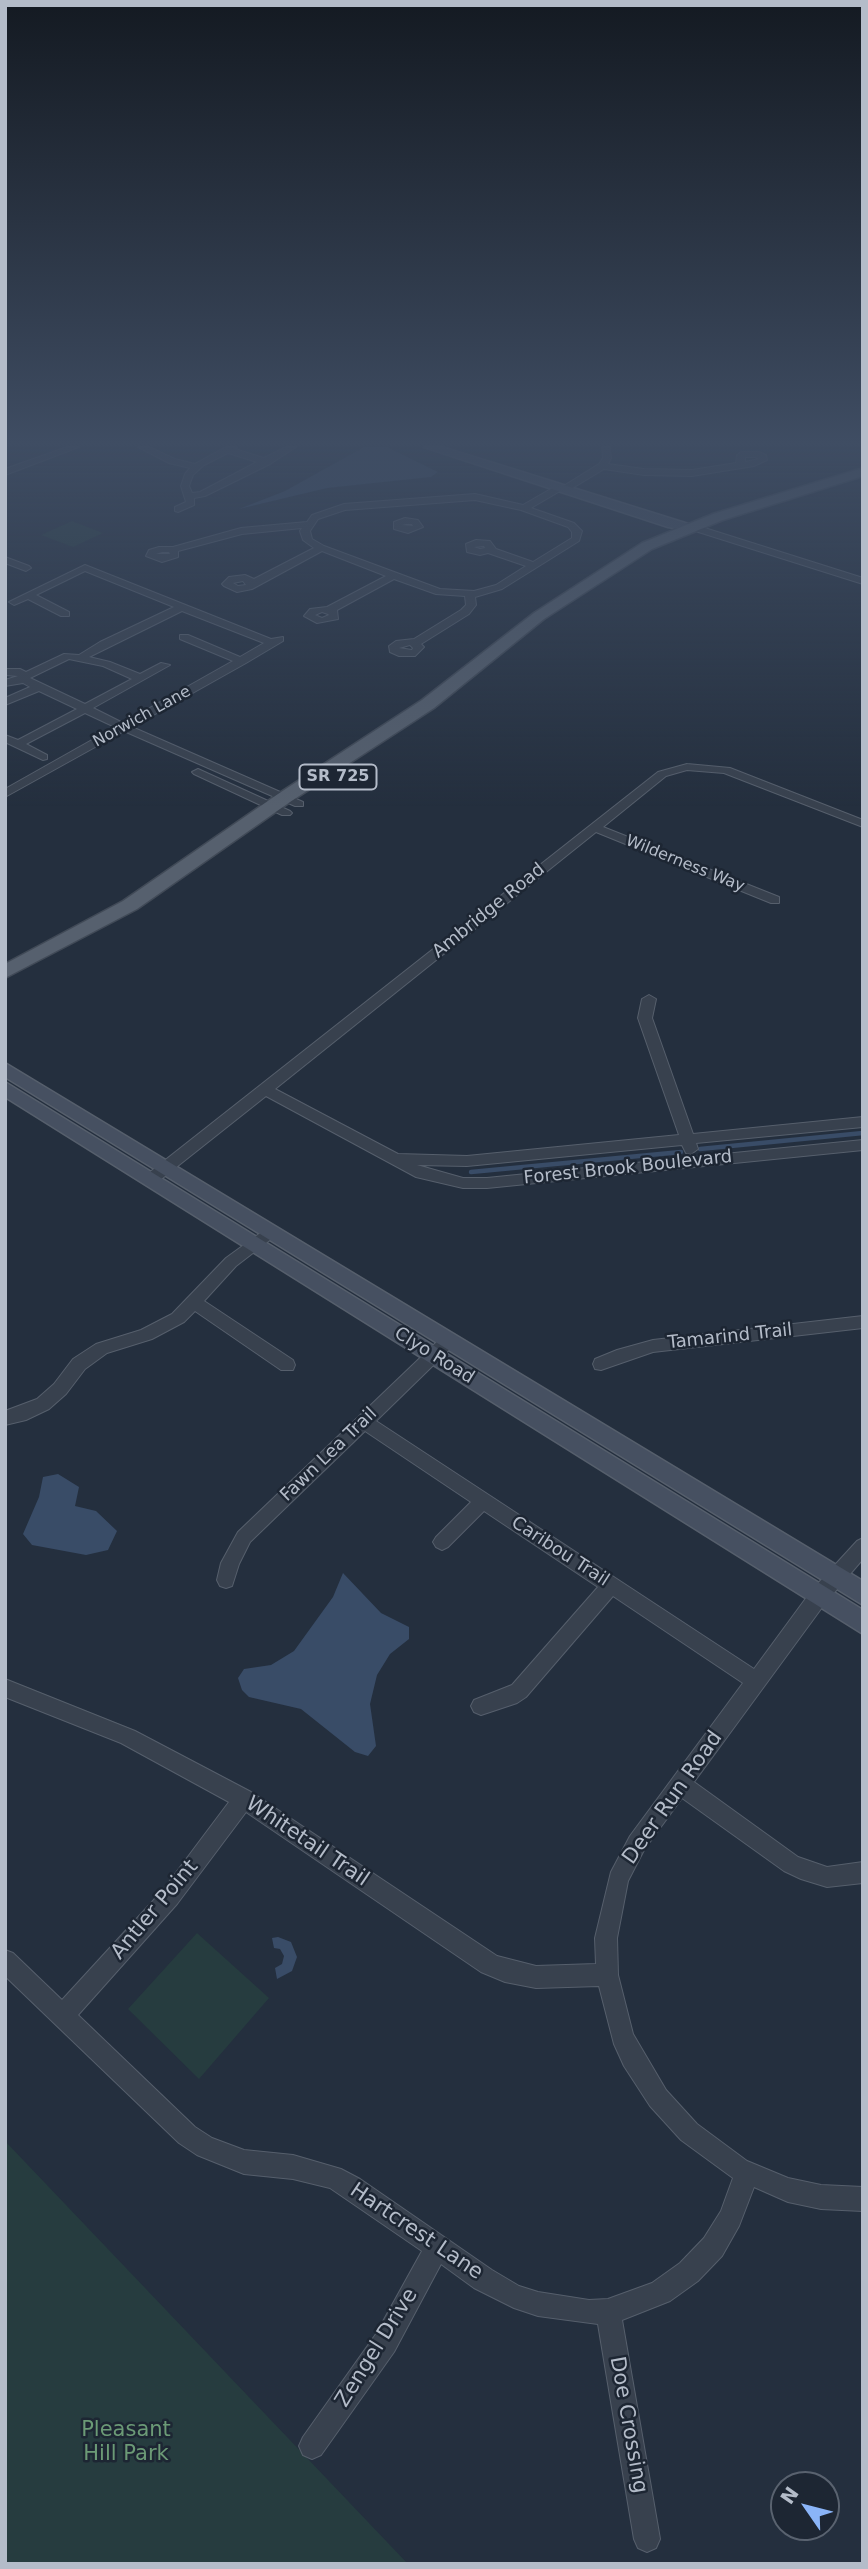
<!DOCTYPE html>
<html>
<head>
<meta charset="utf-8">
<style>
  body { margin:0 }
  #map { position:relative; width:868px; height:2569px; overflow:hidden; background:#242f3e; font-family:"DejaVu Sans",sans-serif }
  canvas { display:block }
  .frame { position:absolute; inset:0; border:7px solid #b4bcc9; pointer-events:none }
  .north { position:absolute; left:770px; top:2471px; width:70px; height:70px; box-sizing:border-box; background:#1d2633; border:2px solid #59626f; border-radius:50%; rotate:305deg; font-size:19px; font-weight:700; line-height:28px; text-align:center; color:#b4bcc9 }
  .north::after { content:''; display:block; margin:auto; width:24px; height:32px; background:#8ab4f8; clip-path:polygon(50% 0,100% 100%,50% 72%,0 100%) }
</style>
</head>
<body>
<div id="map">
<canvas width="868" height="2569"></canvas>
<div class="frame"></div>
<div class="north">N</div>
</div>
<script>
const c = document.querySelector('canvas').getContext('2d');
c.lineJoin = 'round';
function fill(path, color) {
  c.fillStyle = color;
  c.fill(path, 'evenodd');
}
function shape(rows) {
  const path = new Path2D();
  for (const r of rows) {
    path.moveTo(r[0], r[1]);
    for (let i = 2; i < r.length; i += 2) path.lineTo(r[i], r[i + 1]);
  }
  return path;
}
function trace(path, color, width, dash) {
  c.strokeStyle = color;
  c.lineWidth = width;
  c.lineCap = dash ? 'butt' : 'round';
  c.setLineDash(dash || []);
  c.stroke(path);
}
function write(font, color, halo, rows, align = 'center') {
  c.font = font + ' "DejaVu Sans",sans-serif';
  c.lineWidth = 5;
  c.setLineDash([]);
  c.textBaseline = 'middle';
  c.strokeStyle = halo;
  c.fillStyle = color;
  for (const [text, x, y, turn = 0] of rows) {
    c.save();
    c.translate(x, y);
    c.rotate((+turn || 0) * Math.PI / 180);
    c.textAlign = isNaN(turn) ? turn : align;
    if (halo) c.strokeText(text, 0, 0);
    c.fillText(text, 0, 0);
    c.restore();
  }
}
const green = shape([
  [72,521,103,533,73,547,41,535],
  [197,1933,269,1998,199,2079,128,2009],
  [5,2141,408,2564,5,2564]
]);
const water = shape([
  [364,447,387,447,438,472,431,477,327,488,239,509,285,491],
  [58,1474,79,1487,75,1506,96,1511,117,1531,108,1550,86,1555,32,1545,23,1534,39,1497,43,1477],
  [343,1573,381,1613,409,1627,409,1639,390,1654,377,1675,370,1704,376,1746,368,1756,355,1752,301,1709,249,1697,242,1690,238,1678,244,1669,271,1665,294,1651,333,1597],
  [278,1937,291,1942,297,1957,292,1971,277,1979,275,1968,282,1964,284,1956,280,1949,274,1948,272,1938]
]);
const stream = shape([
  [700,1149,863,1133],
  [471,1172,681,1152]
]);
const street = shape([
  [67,447,79,447,5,475,5,469,67,447],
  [138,447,149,447,175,459,195,464,226,447,237,447,235,449,264,458,286,447,296,447,270,464,205,496,194,498,194,505,178,512,175,511,175,507,186,502,181,486,185,474,190,468,169,463,138,447],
  [228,453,257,462,200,492,192,493,189,486,193,475,204,465,228,453],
  [602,447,610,447,611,458,608,464,644,469,692,470,736,463,737,455,741,452,759,452,766,455,767,460,754,466,692,476,644,475,604,469,566,492,560,491,531,508,574,523,582,531,579,541,502,589,475,597,476,605,469,614,421,644,424,647,415,656,399,656,390,652,389,646,396,641,414,639,461,610,466,605,465,596,436,594,394,579,337,610,338,619,317,623,304,616,310,609,327,607,386,576,322,551,252,589,237,592,224,586,222,584,229,577,245,575,254,579,314,548,303,540,300,531,302,528,242,534,178,551,178,557,162,562,146,556,149,550,159,547,173,547,241,528,307,522,312,515,344,504,475,494,523,505,556,486,562,487,599,464,603,458,602,447],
  [745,457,755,457,759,459,745,462,745,457],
  [475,500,521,510,568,527,572,532,572,538,533,562,496,549,490,541,476,540,466,544,467,552,480,555,488,553,526,566,496,585,474,591,440,589,324,546,312,539,310,531,318,519,345,510,475,500],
  [484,546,485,548,480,549,474,547,484,546],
  [162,552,169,552,170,554,156,554,162,552],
  [243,581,246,585,238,586,233,583,243,581],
  [322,612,328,614,329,615,322,618,315,615,322,612],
  [410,645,413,648,412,650,399,648,410,645],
  [405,518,418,520,423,527,408,533,394,529,394,522,405,518],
  [406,524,412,524,413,526,402,525,406,524],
  [692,524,863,578,863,584,689,529,689,525,692,524],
  [5,557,29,566,31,568,26,571,5,563,5,557],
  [85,565,271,639,283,637,283,641,246,663,132,727,303,802,303,806,295,806,124,731,5,797,5,789,115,727,85,713,26,744,47,755,47,759,43,760,5,742,5,735,18,740,77,709,39,691,5,705,5,698,30,687,23,683,5,686,5,680,18,676,5,675,5,669,20,669,26,672,64,654,79,655,100,642,174,607,85,571,36,595,69,612,69,616,61,616,28,599,14,605,9,602,85,565],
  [182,611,264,643,240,657,188,635,180,635,180,639,233,661,123,723,93,708,170,665,161,663,140,674,110,662,89,657,182,611],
  [69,659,103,666,132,679,85,704,30,678,69,659],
  [687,764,730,768,863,820,863,827,724,773,687,770,666,776,603,827,779,897,779,903,771,903,596,832,275,1089,398,1154,467,1156,679,1135,638,1018,642,999,649,995,656,999,652,1018,693,1134,863,1117,863,1127,696,1143,698,1149,691,1154,686,1153,682,1145,467,1166,417,1165,463,1178,487,1178,863,1140,863,1150,487,1188,463,1188,416,1177,266,1096,155,1184,145,1184,143,1180,145,1176,658,772,687,764],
  [198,769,290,811,292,813,290,815,282,815,194,774,192,772,198,769],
  [270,1226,278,1232,275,1236,236,1266,204,1301,293,1360,295,1365,293,1370,281,1370,195,1311,184,1322,152,1339,107,1353,85,1369,66,1394,49,1409,26,1420,5,1425,5,1411,37,1399,54,1384,73,1359,96,1344,141,1330,172,1314,226,1258,270,1226],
  [863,1316,863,1328,653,1352,601,1370,595,1369,593,1364,595,1359,617,1350,653,1340,863,1316],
  [448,1335,454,1337,456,1341,454,1345,376,1421,754,1669,812,1590,857,1541,863,1538,863,1559,826,1602,694,1782,798,1857,827,1867,863,1862,863,1883,827,1887,801,1879,784,1871,682,1798,644,1850,628,1881,617,1938,618,1975,633,2034,666,2090,697,2124,747,2161,788,2178,821,2185,863,2187,863,2211,821,2209,788,2202,754,2187,739,2226,722,2256,698,2281,670,2301,622,2320,660,2539,656,2548,647,2552,638,2548,634,2539,598,2324,538,2316,514,2308,474,2288,441,2264,394,2352,321,2455,312,2459,303,2455,299,2446,303,2437,376,2334,422,2251,330,2188,293,2179,244,2174,197,2155,179,2143,5,1976,5,1950,13,1953,62,2000,163,1890,229,1802,121,1743,5,1697,5,1679,135,1731,251,1792,497,1956,536,1966,596,1964,595,1938,611,1872,630,1836,743,1683,613,1596,526,1697,517,1703,481,1715,474,1712,471,1706,474,1700,512,1685,598,1587,484,1511,448,1547,442,1550,436,1547,433,1542,436,1537,471,1502,365,1431,250,1542,239,1564,232,1586,226,1588,220,1586,217,1580,221,1563,238,1532,442,1337,448,1335],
  [246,1812,481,1972,505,1982,536,1988,599,1986,614,2044,624,2066,650,2106,681,2140,733,2178,721,2211,704,2238,680,2263,652,2283,608,2299,589,2300,538,2292,519,2286,492,2270,360,2179,341,2169,293,2155,244,2150,212,2138,195,2127,78,2015,177,1904,246,1812]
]);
const secondary = shape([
  [424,447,442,447,698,527,692,531,668,527,424,447],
  [5,1063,863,1581,863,1605,5,1077,5,1063],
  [5,1082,863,1610,863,1634,5,1097,5,1082]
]);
const primary = shape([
  [863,468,863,476,723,520,652,549,544,619,434,708,290,802,137,909,5,978,5,964,123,901,278,794,422,700,534,613,642,543,713,514,863,468]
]);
const farStreetnames = [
  ["Norwich Lane",142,717,-29],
  ["Wilderness Way",685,864,22]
];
const shields = [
  [338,777,77]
];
const shieldNames = [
  ["SR 725",338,777]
];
const streetNames = [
  ["Ambridge Road",489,911,-39],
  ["Forest Brook Boulevard",628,1168,-6],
  ["Tamarind Trail",730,1337,-6],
  ["Clyo Road",434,1356,32],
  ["Fawn Lea Trail",329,1455,-44],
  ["Caribou Trail",560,1552,33]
];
const nearStreetnames = [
  ["Deer Run Road",673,1798,-55],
  ["Whitetail Trail",307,1842,34],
  ["Antler Point",155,1910,-50],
  ["Hartcrest Lane",416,2232,34],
  ["Zengel Drive",377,2348,-58],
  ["Doe Crossing",628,2425,80]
];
const nearParknames = [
  ["Pleasant",126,2431],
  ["Hill Park",126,2455]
];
fill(green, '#263c3f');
fill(water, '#394c67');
trace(stream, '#394c67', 4.5);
trace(street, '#565f6c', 2);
trace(secondary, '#565f6c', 3);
trace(primary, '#414a57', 3);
fill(street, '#38414e');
fill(secondary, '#465061');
fill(primary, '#56606e');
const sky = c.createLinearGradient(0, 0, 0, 807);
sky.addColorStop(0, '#141a22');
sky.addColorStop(0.55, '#3f4d63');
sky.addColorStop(1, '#3f4d6300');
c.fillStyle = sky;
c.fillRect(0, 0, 868, 807);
write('16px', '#b4bcc9', '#1d2633', farStreetnames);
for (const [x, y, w] of shields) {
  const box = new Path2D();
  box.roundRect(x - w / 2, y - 12.5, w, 25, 5);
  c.fillStyle = '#1d2633';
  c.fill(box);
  trace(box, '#b4bcc9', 2);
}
write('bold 16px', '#b4bcc9', null, shieldNames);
write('18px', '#b4bcc9', '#1d2633', streetNames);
write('21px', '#b4bcc9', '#1d2633', nearStreetnames);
write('21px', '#6b9a76', '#1d2633', nearParknames);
</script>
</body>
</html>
